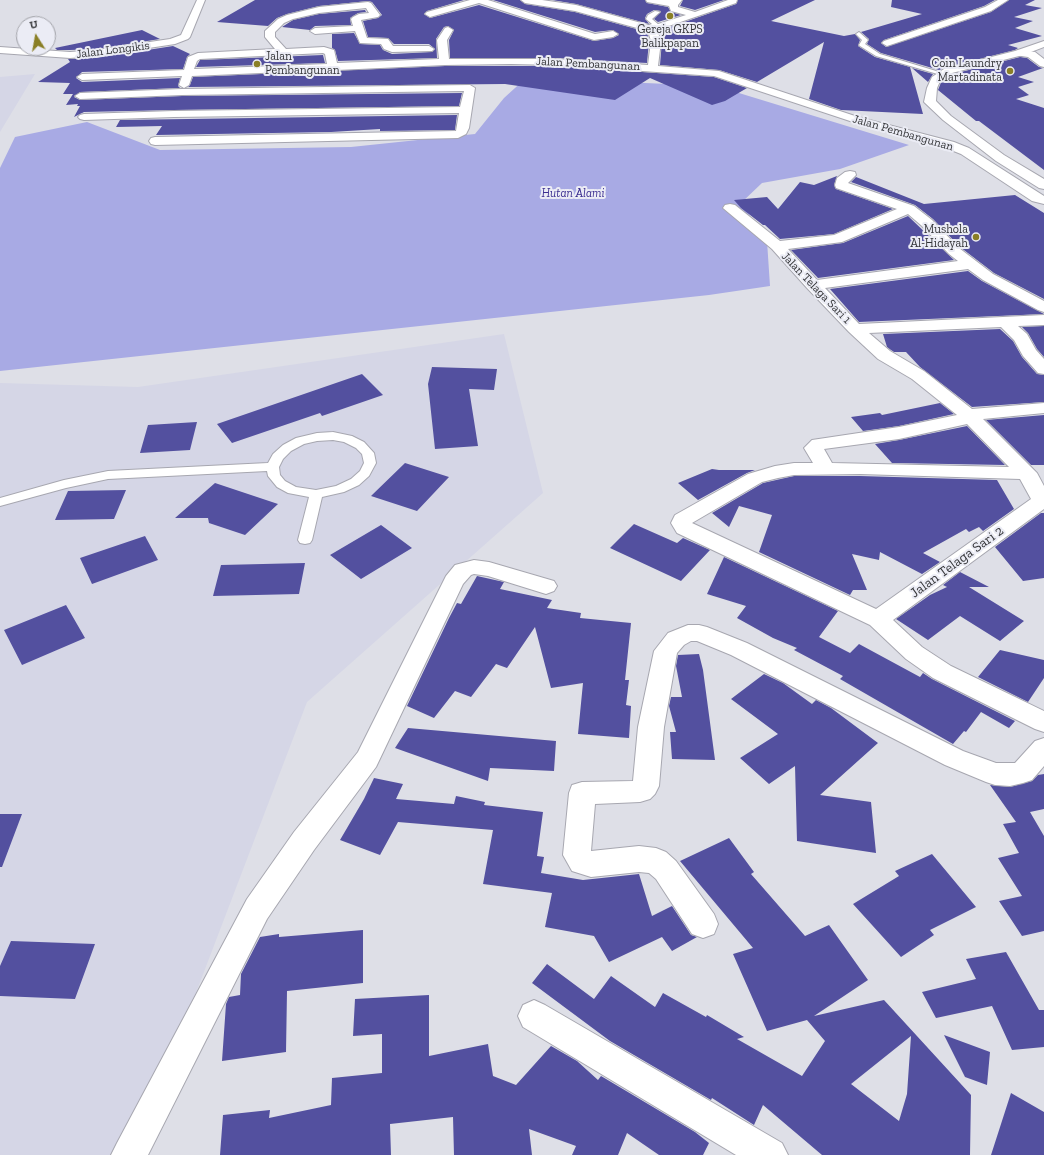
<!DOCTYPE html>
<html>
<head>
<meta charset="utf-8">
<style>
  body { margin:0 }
  #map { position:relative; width:1044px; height:1155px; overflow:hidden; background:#dedfe7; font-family:"Zilla Slab",serif }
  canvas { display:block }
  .north { position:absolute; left:16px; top:16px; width:40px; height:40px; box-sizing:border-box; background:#ebecf5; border:1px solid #a2a3a9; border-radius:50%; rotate:349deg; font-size:11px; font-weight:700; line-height:16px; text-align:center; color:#343538 }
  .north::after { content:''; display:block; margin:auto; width:14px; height:18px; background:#8a7f26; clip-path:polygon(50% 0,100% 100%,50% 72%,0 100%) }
</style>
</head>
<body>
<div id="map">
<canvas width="1044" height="1155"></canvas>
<div class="north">U</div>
</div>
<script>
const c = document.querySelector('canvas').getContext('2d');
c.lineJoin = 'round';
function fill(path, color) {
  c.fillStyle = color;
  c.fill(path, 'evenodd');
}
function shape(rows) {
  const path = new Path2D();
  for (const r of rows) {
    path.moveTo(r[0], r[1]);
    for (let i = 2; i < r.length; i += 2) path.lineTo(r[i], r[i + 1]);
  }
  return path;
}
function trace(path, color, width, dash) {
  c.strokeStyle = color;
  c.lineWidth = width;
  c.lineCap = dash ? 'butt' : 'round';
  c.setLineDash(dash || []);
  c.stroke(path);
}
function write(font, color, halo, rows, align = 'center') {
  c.font = font + ' "Zilla Slab",serif';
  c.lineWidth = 4;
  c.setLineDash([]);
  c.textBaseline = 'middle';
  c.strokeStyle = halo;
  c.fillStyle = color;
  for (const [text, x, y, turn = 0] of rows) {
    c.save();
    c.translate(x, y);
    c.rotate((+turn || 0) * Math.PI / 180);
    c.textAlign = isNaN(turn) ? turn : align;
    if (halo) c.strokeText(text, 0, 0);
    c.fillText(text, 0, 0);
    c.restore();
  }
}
const built = shape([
  [35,74,0,132,0,77],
  [504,334,543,493,307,702,134,1155,0,1155,0,383,138,387]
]);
const green = shape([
  [526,78,716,86,909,145,840,169,762,183,741,203,767,241,770,286,709,295,0,371,0,168,15,137,87,122,160,150,351,147,475,134,504,98]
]);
const building = shape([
  [255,0,464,0,427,11,424,14,430,18,479,5,594,41,613,38,619,35,613,30,595,32,493,0,520,0,525,4,575,12,647,32,649,41,647,63,556,58,450,58,449,40,454,30,448,26,444,27,436,39,437,58,338,61,335,50,332,48,332,34,354,33,360,44,380,45,383,50,392,54,432,52,435,49,429,44,394,44,388,38,368,37,363,21,378,18,382,15,372,2,368,1,319,6,287,14,277,18,268,26,217,22],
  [552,0,645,0,647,3,668,7,671,12,681,15,658,22,654,19,661,11,654,10,647,14,645,18,649,24,576,4],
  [683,0,724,0,695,10,680,6],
  [738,0,815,0,771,21,844,36,855,34,860,40,858,46,875,57,910,67,923,114,841,110,809,99,824,42,757,82,719,70,660,65,662,41,659,31,736,4],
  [892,0,995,0,984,6,884,40,881,43,886,47,991,12,1009,0,1035,0,1025,5,1042,8,1014,17,1033,21,1015,28,1042,36,1008,45,1018,48,1015,50,944,68,939,70,881,53,867,44,869,39,861,32,922,14,891,7],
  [365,10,366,12,358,13,350,18,351,25,315,26,310,30,282,27,293,20,319,14],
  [142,30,160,39,96,49,70,50,57,50,55,48],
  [173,46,190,54,187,57,183,69,82,72,76,78,82,82,180,78,178,86,180,88,80,92,74,97,80,100,182,96,462,93,459,106,174,110,84,112,74,117,80,106,77,106,78,104,66,105,73,94,63,94,70,83,38,82,70,62,68,59,96,58],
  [323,55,325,63,196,67,200,60],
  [1020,57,1027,58,1039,67,1043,68,1018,77,1034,82,1018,87,1029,95,1016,99,1044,108,1044,170,979,121,976,121,938,90,942,80,953,74],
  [445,66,556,66,714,77,747,88,725,101,712,105,650,78,615,100,505,84,188,87,190,85,193,77],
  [912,68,933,74,928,82],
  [457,115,455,130,380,131,380,129,331,132,156,135,162,126,116,127,120,120],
  [837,176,834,185,836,189,893,209,834,234,780,239,765,225,763,225,741,208,734,200,767,197,778,209,800,182,814,185],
  [856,177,924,204,1015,195,1044,213,1044,299,994,273,960,247,933,219,915,205,851,182],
  [908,216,954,260,818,278,791,250,843,243],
  [968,271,982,281,1044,314,859,322,830,289],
  [1044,326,1044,357,1037,349,1028,333,1022,327],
  [1000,329,1013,341,1022,357,1037,374,1044,375,1044,402,972,407,920,367,906,352,894,352,891,350,887,347,883,334],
  [432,367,497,369,494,390,469,389,478,446,435,449,428,384],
  [362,374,383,395,322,416,320,413,232,443,217,424],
  [940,403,954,414,899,426,863,431,851,417,880,413,882,415],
  [1044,415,1044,465,1031,465,986,420],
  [197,422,190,450,140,453,148,425],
  [967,426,1005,465,892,463,875,444,899,440],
  [405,463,449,477,417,511,371,496],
  [712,469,719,470,755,470,747,473,698,500,678,483],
  [794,476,860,476,997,480,1014,509,983,531,979,527,969,532,966,529,923,553,940,562,922,574,880,552,879,560,852,554,867,590,853,590,850,595,759,552,772,515,739,506,729,527,712,513,763,483],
  [215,483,278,504,245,535,209,523,208,518,175,518],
  [126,490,114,519,55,520,68,491],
  [1041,513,1044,513,1044,578,1023,581,995,547],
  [634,524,677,543,683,538,710,550,681,581,610,548],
  [381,525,412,548,361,579,330,555],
  [145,536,158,560,92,584,80,558],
  [724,557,838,611,819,637,850,653,859,644,920,677,923,673,932,679,1015,721,1009,728,981,712,966,732,964,731,953,744,840,679,843,676,794,650,797,648,773,638,737,618,746,606,707,594],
  [305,563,299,594,213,596,221,565],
  [960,572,989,587,969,587,1024,621,1000,641,960,616,928,640,896,619,930,595,947,587,943,585],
  [477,576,504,582,500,589,552,600,547,608,581,613,580,618,631,623,625,680,629,680,626,705,631,706,629,738,578,734,583,683,551,688,535,627,507,668,496,664,471,697,455,691,434,718,407,706,449,618,457,603,461,604],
  [66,605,85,638,22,665,4,630],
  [1000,650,1044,660,1044,678,1028,702,978,677],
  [699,654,703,670,715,760,672,759,670,732,676,732,669,706,671,697,682,697,676,666,678,655],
  [764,674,783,683,812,704,816,700,831,708,878,743,820,795,871,802,876,853,797,841,795,766,769,784,740,758,778,734,731,699],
  [408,728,556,741,554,771,490,768,488,781,395,748],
  [1044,774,1044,809,1030,812,1044,836,1044,931,1022,936,999,901,1022,896,998,858,1019,853,1003,824,1016,822,990,785,1010,787,1032,781,1038,775],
  [374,778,403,784,396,799,454,804,456,796,485,802,484,805,543,812,537,856,544,857,541,873,583,880,639,874,652,916,672,906,691,935,697,937,672,951,662,937,609,962,594,936,545,927,552,893,483,884,493,830,398,822,380,855,340,840,364,799],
  [0,814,22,814,2,867,0,867],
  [729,838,754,872,751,874,805,936,829,925,868,980,814,1016,884,1000,971,1095,970,1155,822,1155,763,1105,754,1125,712,1098,711,1100,610,1041,532,983,547,964,594,999,611,976,655,1007,663,993,706,1017,707,1015,744,1037,737,1039,802,1076,825,1041,807,1020,767,1031,733,954,753,948,680,861],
  [911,1036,907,1094,899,1121,851,1084],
  [932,854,976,907,930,930,934,935,901,957,853,904,899,876,895,871],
  [363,930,363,983,287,991,286,1052,222,1061,226,1004,229,997,240,995,241,974,260,937,279,934,279,937],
  [11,941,95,944,75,999,0,996,0,966],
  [1006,952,1039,1010,1044,1010,1044,1047,1012,1050,992,1006,936,1018,922,992,976,979,966,959],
  [429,995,429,1056,488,1044,493,1076,516,1085,551,1046,577,1061,598,1080,601,1076,695,1132,709,1143,703,1155,659,1155,627,1133,618,1155,572,1155,576,1146,529,1129,532,1155,454,1155,453,1117,390,1124,391,1155,220,1155,223,1115,270,1110,269,1118,331,1105,332,1078,382,1073,382,1034,353,1036,355,999],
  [944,1035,990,1052,987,1085,965,1077],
  [1011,1093,1044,1112,1044,1155,991,1155]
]);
const service = shape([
  [655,11,660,12,652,19,659,25,646,28,646,26,652,24,646,19,648,15,655,11],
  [859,32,868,40,865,44,880,54,946,74,941,75,876,56,860,46,859,45,862,40,856,34,859,32],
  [333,432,352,436,364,442,374,453,376,463,369,476,359,485,344,492,322,497,312,540,310,543,305,544,300,543,298,540,309,497,288,493,277,487,268,476,267,471,108,479,66,488,0,506,0,498,64,480,108,471,268,463,273,454,283,445,296,438,317,433,333,432],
  [333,440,344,442,356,448,362,454,364,463,360,471,351,479,336,486,316,490,296,487,285,481,280,475,279,467,283,459,291,451,304,444,317,441,333,440]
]);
const minor = shape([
  [197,0,205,0,190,37,188,39,175,44,96,56,70,58,0,53,0,47,70,52,96,50,170,39,181,35,197,0],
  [470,0,488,0,595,34,613,31,618,34,613,37,594,40,479,3,430,17,425,14,427,12,470,0],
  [521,0,542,0,576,5,652,26,686,15,671,11,669,6,647,2,646,0,682,0,678,5,678,7,695,12,728,0,737,0,736,3,657,30,661,41,658,66,719,71,858,117,954,142,969,148,1044,196,1044,204,1032,201,961,154,946,148,850,121,714,76,556,65,511,64,445,65,337,70,333,71,329,70,192,76,189,85,184,88,179,85,182,76,82,80,77,77,82,74,184,70,188,57,198,53,275,49,265,37,265,31,278,19,287,15,319,7,368,2,371,3,380,15,378,17,361,20,367,38,388,39,393,46,429,46,434,49,432,51,392,52,384,49,381,44,360,43,355,31,315,34,310,31,315,28,353,26,351,19,353,17,359,14,369,13,366,8,319,13,293,19,284,23,275,32,275,37,286,49,324,47,334,50,337,63,439,59,437,40,445,28,448,27,453,30,447,40,449,59,556,59,648,65,651,41,648,31,575,11,525,3,521,0],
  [323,53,325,54,327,64,194,69,197,61,200,59,323,53],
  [998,0,1008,0,991,11,890,45,887,46,882,43,884,41,985,7,998,0],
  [1019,50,1035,52,1044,59,1044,67,1040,66,1028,57,1015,55,1014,53,1019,50],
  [470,85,475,88,469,128,466,134,458,138,155,145,151,144,149,141,151,138,155,137,456,131,459,113,174,117,84,120,80,119,78,117,80,115,84,114,174,111,460,107,464,91,182,95,80,99,75,96,80,93,182,89,470,85],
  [850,171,855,172,856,175,848,183,914,206,932,220,959,248,993,274,1044,301,1044,312,1038,310,983,280,968,269,825,288,859,324,1044,315,1044,325,1018,326,1027,334,1036,350,1044,359,1044,374,1038,373,1023,356,1014,340,1001,327,869,333,890,351,924,371,972,409,1044,403,1044,413,983,419,1037,473,1044,486,1044,509,893,620,922,647,951,666,1044,711,1044,732,1035,729,933,678,906,659,870,625,677,533,671,523,675,515,748,474,775,466,794,463,813,463,804,448,812,440,899,427,957,415,912,379,878,359,849,332,807,288,772,249,723,208,725,205,730,204,735,205,780,241,834,235,897,209,836,188,835,185,837,178,845,172,850,171],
  [908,214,922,226,949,254,958,261,817,280,788,249,842,242,908,214],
  [967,424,1009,467,832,463,824,449,899,439,967,424],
  [860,474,1020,479,1031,499,876,609,692,523,762,482,778,478,794,475,860,474],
  [474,560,489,562,554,581,557,586,554,591,546,594,488,576,474,574,471,575,463,584,376,767,314,850,267,919,148,1155,111,1155,117,1143,247,899,294,832,358,752,446,576,455,565,474,560],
  [688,625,699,625,707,627,747,643,963,751,996,763,1015,763,1035,741,1044,738,1044,766,1032,780,1023,783,1010,786,995,785,986,782,945,765,731,655,697,641,691,641,684,645,677,653,664,727,659,786,655,794,650,799,640,802,595,804,591,851,639,846,656,848,666,852,676,861,714,914,718,924,714,934,703,938,692,934,656,879,649,873,639,872,591,877,572,871,563,855,569,793,572,785,582,782,633,781,638,727,654,651,668,633,688,625],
  [534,1000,545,1005,782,1143,788,1155,736,1155,523,1027,518,1016,523,1005,534,1000]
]);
const tertiary = shape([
  [1044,41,1044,47,1023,55,952,73,941,79,937,88,936,101,951,116,1004,155,1044,179,1044,189,1039,188,996,161,943,120,924,102,927,88,932,77,944,69,1015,51,1044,41]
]);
const markers = [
  [670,16,4,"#8a7f26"],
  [257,64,4,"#8a7f26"],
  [1010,71,4,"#8a7f26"],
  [976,237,4,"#8a7f26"]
];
const farPoinames = [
  ["Gereja GKPS",670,30,"center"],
  ["Balikpapan",670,44,"center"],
  ["Jalan",265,57,"left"],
  ["Pembangunan",265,71,"left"],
  ["Coin Laundry",1002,64],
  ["Martadinata",1002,78],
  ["Mushola",968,230],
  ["Al-Hidayah",968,244]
];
const farStreetnames = [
  ["Jalan Longikis",113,50,-7],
  ["Jalan Pembangunan",588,64,3],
  ["Jalan Pembangunan",903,133,16],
  ["Jalan Telaga Sari 1",816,288,46]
];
const farParknames = [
  ["Hutan Alami",573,194]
];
const streetNames = [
  ["Jalan Telaga Sari 2",957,562,-36]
];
fill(built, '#d5d6e6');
fill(green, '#a8aae4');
fill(building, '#53509f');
trace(service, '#a7a7b0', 2);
trace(minor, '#a7a7b0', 2);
trace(tertiary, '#a7a7b0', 2);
fill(service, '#fff');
fill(minor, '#fff');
fill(tertiary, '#fff');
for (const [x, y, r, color] of markers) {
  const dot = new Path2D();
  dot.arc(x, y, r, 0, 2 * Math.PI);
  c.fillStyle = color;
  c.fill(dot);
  trace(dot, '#ebecf5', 1.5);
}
write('12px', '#343538', '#ebecf5', farPoinames, 'right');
write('12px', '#343538', '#ebecf5', farStreetnames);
write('italic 12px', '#3b2e90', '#ebecf5', farParknames);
write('14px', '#343538', '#ebecf5', streetNames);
</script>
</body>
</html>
